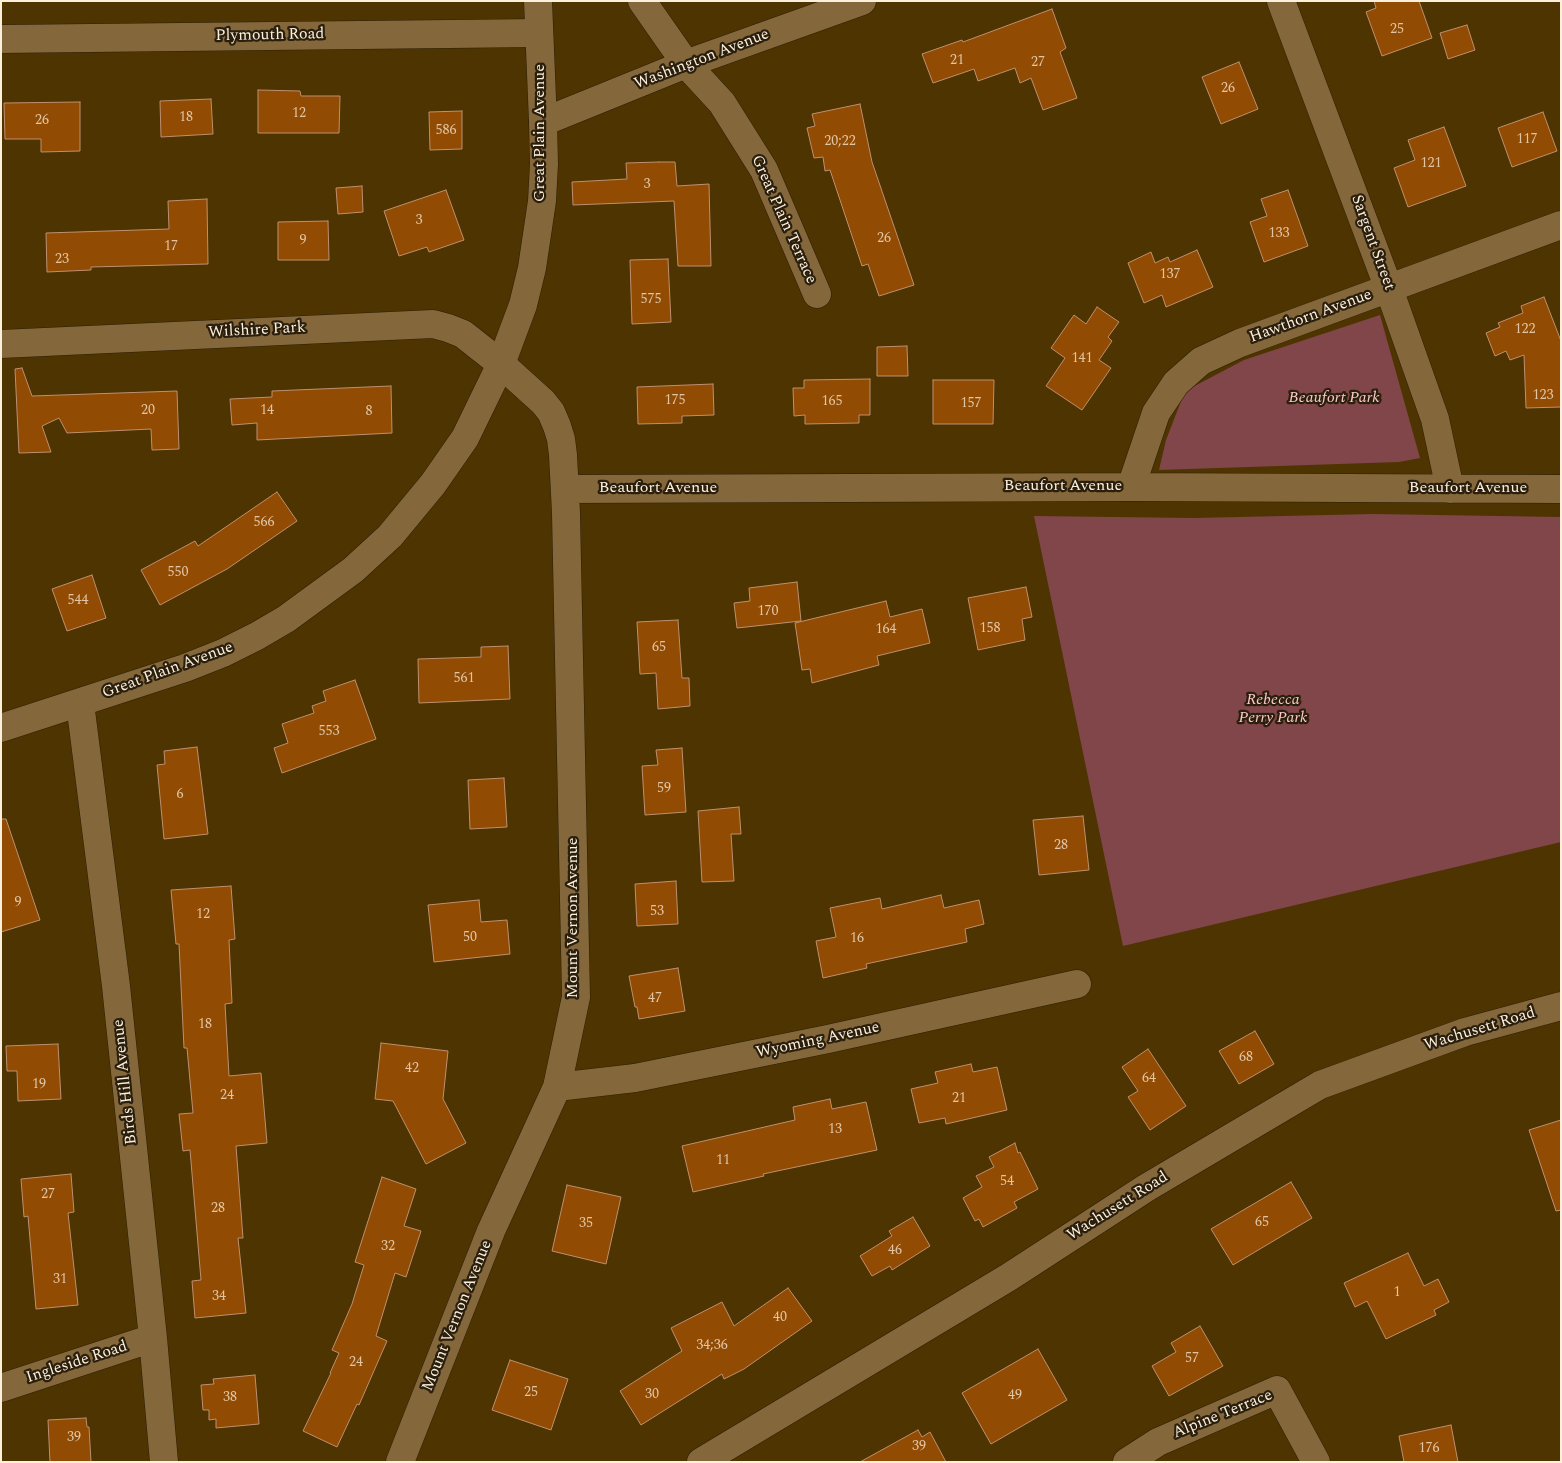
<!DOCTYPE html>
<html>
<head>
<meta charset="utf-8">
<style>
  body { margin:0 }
  #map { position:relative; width:1562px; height:1463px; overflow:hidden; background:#4e3401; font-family:Spectral,serif }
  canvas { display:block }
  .frame { position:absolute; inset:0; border:2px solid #fcefdc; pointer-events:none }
</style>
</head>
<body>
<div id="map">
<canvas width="1562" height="1463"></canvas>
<div class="frame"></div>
</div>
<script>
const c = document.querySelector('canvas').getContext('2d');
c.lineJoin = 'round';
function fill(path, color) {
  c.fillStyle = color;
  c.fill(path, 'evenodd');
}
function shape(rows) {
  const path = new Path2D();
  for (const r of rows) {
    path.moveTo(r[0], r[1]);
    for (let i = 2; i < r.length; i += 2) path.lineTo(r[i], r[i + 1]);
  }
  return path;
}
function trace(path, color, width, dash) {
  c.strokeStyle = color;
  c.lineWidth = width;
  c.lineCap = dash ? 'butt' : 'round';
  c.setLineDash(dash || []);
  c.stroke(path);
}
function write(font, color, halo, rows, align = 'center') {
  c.font = font + ' Spectral,serif';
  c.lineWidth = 4.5;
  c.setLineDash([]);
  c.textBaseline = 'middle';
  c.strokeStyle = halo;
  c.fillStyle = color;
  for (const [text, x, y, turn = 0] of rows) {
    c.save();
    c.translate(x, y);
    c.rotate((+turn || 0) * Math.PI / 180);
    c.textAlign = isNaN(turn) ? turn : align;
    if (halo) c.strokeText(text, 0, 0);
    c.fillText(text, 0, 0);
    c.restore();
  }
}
const green = shape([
  [1380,315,1420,458,1399,462,1159,470,1166,440,1185,391,1244,360],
  [1373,514,1561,517,1561,842,1123,946,1034,516,1194,518]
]);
const building = shape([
  [1374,1,1419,1,1432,38,1382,56,1366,12,1376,8,1374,1],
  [1052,9,1066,48,1060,52,1077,98,1043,110,1031,78,1020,83,1015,68,978,81,974,69,933,83,922,54,962,40,963,42,1052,9],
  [1467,25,1475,50,1448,59,1440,33,1467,25],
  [1239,62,1258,109,1221,124,1202,77,1239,62],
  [258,90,300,91,301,96,340,96,339,133,258,133,258,90],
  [211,99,213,134,161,137,160,101,211,99],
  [80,102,80,151,41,152,41,139,5,139,4,103,80,102],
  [860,104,872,162,914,285,879,296,868,264,862,266,830,170,825,171,823,157,814,158,807,128,815,126,812,114,860,104],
  [462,111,462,149,430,150,429,112,462,111],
  [1543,112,1557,151,1512,167,1498,128,1543,112],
  [1444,127,1466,186,1408,207,1394,168,1415,160,1408,140,1444,127],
  [659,162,675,162,677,186,709,184,711,266,678,266,674,201,573,205,572,182,627,179,626,163,659,162],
  [362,186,363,212,338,214,336,188,362,186],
  [446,190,464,240,429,252,427,247,399,256,384,211,446,190],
  [1288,190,1308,246,1264,262,1250,222,1267,216,1261,199,1288,190],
  [207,199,208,264,91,267,91,270,47,272,46,233,169,229,168,201,207,199],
  [328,221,329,260,278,260,278,222,328,221],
  [1197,250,1213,287,1166,307,1162,295,1144,303,1128,263,1151,252,1155,263,1168,257,1170,262,1197,250],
  [668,259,671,322,632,324,630,260,668,259],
  [1544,297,1561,341,1561,407,1526,408,1524,355,1510,360,1506,351,1495,356,1486,333,1500,327,1498,323,1523,313,1521,306,1544,297],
  [1097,307,1119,322,1108,337,1112,341,1099,360,1111,368,1082,410,1046,386,1065,358,1051,348,1074,315,1086,324,1097,307],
  [907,346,908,376,877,376,877,347,907,346],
  [22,368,32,396,177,391,179,449,152,450,151,429,67,433,59,418,42,426,51,452,19,453,15,369,22,368],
  [870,379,870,415,859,415,859,423,805,424,805,415,794,416,793,388,804,388,804,380,870,379],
  [933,380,994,380,993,424,933,424,933,380],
  [713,384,714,415,682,416,682,423,638,424,637,387,713,384],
  [391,386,392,433,257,440,257,423,232,425,230,399,272,397,272,391,391,386],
  [277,492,297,521,227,569,160,605,141,570,195,541,198,546,277,492],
  [92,575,106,618,67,631,52,589,92,575],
  [797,582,801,621,737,628,734,603,750,601,749,588,797,582],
  [1026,587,1032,617,1022,619,1025,640,978,650,968,598,1026,587],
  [886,601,890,617,922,609,930,643,877,656,879,665,812,683,810,669,802,670,795,623,886,601],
  [678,620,682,678,689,678,690,706,658,709,656,673,640,674,637,622,678,620],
  [508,646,510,699,419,703,418,659,481,657,481,647,508,646],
  [355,680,376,739,282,773,274,748,288,743,282,724,314,713,312,706,326,701,323,691,355,680],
  [197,747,208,834,164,839,157,765,165,764,164,751,197,747],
  [682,748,686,812,645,815,642,766,658,765,656,750,682,748],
  [504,778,507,827,470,829,468,780,504,778],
  [739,807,741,834,731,834,734,881,702,882,698,811,739,807],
  [1083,816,1089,870,1039,875,1033,820,1083,816],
  [1,819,6,819,40,920,1,932,1,819],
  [676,881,678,924,637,926,635,884,676,881],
  [231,886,235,939,229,940,232,1003,225,1004,229,1076,261,1073,267,1143,236,1146,243,1238,238,1238,246,1313,195,1318,192,1281,201,1280,190,1150,183,1151,179,1114,193,1113,187,1048,184,1048,179,944,176,944,171,890,231,886],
  [941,895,944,908,979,900,984,924,965,929,967,942,866,964,867,968,823,978,816,941,836,937,830,908,880,898,882,909,941,895],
  [479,900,481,922,507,920,510,954,434,962,428,905,479,900],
  [678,968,685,1011,639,1019,637,1007,635,1007,629,976,678,968],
  [1255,1031,1274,1064,1239,1084,1219,1051,1255,1031],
  [381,1043,448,1051,443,1099,466,1143,426,1164,393,1101,375,1099,381,1043],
  [58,1044,61,1099,18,1101,17,1071,7,1071,6,1046,58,1044],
  [1148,1049,1186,1106,1150,1130,1128,1097,1138,1091,1122,1067,1148,1049],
  [971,1064,973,1072,997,1067,1007,1110,946,1124,945,1118,919,1123,911,1089,938,1083,935,1072,971,1064],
  [830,1099,832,1109,866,1102,877,1150,763,1174,764,1176,693,1192,682,1146,795,1120,793,1107,830,1099],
  [1561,1120,1561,1210,1556,1211,1529,1130,1561,1120],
  [1015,1143,1018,1153,1020,1152,1038,1189,1014,1202,1017,1208,983,1227,979,1219,975,1221,963,1198,982,1187,976,1176,994,1167,989,1157,1015,1143],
  [71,1174,74,1212,68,1213,78,1305,36,1309,28,1216,24,1217,21,1179,71,1174],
  [382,1177,416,1189,404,1226,421,1231,406,1277,395,1273,376,1336,387,1341,359,1405,357,1404,337,1447,303,1431,331,1373,330,1373,339,1353,332,1350,352,1304,364,1265,355,1262,382,1177],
  [1291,1182,1312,1218,1233,1265,1211,1229,1291,1182],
  [567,1185,621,1197,606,1264,552,1251,567,1185],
  [913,1217,930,1246,892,1270,890,1266,872,1276,860,1256,892,1236,889,1231,913,1217],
  [1408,1253,1424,1286,1438,1279,1449,1302,1434,1310,1436,1315,1386,1339,1367,1301,1355,1307,1344,1283,1408,1253],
  [788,1288,812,1321,744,1369,724,1379,722,1374,641,1425,620,1391,682,1351,671,1328,722,1302,734,1326,788,1288],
  [1200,1326,1223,1366,1169,1396,1152,1366,1176,1352,1171,1343,1200,1326],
  [1038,1349,1067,1400,991,1444,962,1393,1038,1349],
  [510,1360,568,1379,551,1430,492,1410,510,1360],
  [255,1375,259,1424,216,1428,216,1419,209,1420,209,1410,203,1410,201,1385,214,1384,213,1379,255,1375],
  [86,1418,87,1427,89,1427,91,1462,50,1462,48,1420,86,1418],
  [1451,1425,1458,1462,1404,1462,1399,1436,1451,1425],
  [918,1430,922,1437,930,1432,946,1462,860,1462,918,1430]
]);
const minor = shape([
  [642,1,686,64,722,103,764,170,817,294],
  [1281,1,1389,289,1435,419,1450,489],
  [1,39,539,33],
  [543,122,686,64,862,1],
  [1,344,433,324,448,328,463,334,501,364,543,402,551,412,557,426,561,439,563,455,566,513,576,997,557,1087,491,1231,400,1462],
  [1131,487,1156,413,1176,383,1201,361,1240,343,1561,225],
  [566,489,1131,487,1561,489],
  [80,703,116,986,153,1338,164,1462],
  [557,1087,635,1078,828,1039,1077,984],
  [1,1388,153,1338],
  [701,1462,1009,1277,1146,1188,1320,1085,1465,1032,1561,1006],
  [1127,1462,1158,1442,1277,1390,1316,1462]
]);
const secondary = shape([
  [1,728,185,668,223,653,257,636,286,619,353,570,390,536,433,484,465,438,501,364,523,305,532,268,542,201,544,164,543,122,538,1]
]);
const numberNames = [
  ["25",1397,30],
  ["21",957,61],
  ["27",1038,63],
  ["26",1228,89],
  ["12",299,114],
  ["18",186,118],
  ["26",42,121],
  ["586",446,131],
  ["117",1527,140],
  ["20;22",840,142],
  ["121",1431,164],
  ["3",647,185],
  ["3",419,221],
  ["133",1279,234],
  ["26",884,239],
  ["9",303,241],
  ["17",171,247],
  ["23",62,260],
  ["137",1170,275],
  ["575",651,300],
  ["122",1525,330],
  ["141",1082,359],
  ["123",1543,396],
  ["175",675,401],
  ["165",832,402],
  ["157",971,404],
  ["20",148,411],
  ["14",267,411],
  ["8",369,412],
  ["566",264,523],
  ["550",178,573],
  ["544",78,601],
  ["170",768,612],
  ["158",990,629],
  ["164",886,630],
  ["65",659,648],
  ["561",464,679],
  ["553",329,732],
  ["59",664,789],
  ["6",180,795],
  ["28",1061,846],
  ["9",18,903],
  ["53",657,912],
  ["12",203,915],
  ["50",470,938],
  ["16",857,939],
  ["47",655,999],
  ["18",205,1025],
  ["68",1246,1058],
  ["42",412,1069],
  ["64",1149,1079],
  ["19",39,1085],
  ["24",227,1096],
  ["21",959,1099],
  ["13",835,1130],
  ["11",723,1161],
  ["54",1007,1182],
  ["27",48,1195],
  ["28",218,1209],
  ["65",1262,1223],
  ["35",586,1224],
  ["32",388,1247],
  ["46",895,1251],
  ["31",60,1280],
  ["1",1397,1293],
  ["34",219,1297],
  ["40",780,1318],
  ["34;36",712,1346],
  ["57",1192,1359],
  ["24",356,1363],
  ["25",531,1393],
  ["30",652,1395],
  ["49",1015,1396],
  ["38",230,1398],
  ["39",74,1438],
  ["39",919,1447],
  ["176",1429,1449]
];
const streetNames = [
  ["Plymouth Road",270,36,-1],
  ["Washington Avenue",702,60,-21],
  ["Great Plain Avenue",541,133,-90],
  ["Great Plain Terrace",783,220,66],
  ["Sargent Street",1372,243,70],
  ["Hawthorn Avenue",1311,317,-20],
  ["Wilshire Park",257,331,-3],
  ["Beaufort Avenue",1063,487],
  ["Beaufort Avenue",658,489],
  ["Beaufort Avenue",1468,489],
  ["Great Plain Avenue",168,671,-20],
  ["Mount Vernon Avenue",574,918,-90],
  ["Wachusett Road",1480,1030,-17],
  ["Wyoming Avenue",818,1041,-12],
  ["Birds Hill Avenue",126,1082,-96],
  ["Wachusett Road",1118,1207,-32],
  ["Mount Vernon Avenue",458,1316,-68],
  ["Ingleside Road",77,1363,-18],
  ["Alpine Terrace",1223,1415,-22]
];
const parkNames = [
  ["Beaufort Park",1334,399],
  ["Rebecca",1273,701],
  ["Perry Park",1273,719]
];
fill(green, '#80464a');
fill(building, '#914b02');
trace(building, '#be9070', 1);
trace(minor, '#2c1e06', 29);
trace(secondary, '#2c1e06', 29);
trace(minor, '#84673a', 28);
trace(secondary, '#84673a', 28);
write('14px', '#e1c6a6', null, numberNames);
write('16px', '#fcefdc', '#2a1e0c', streetNames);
write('italic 16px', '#fcc8ca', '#2a1e0c', parkNames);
</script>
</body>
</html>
